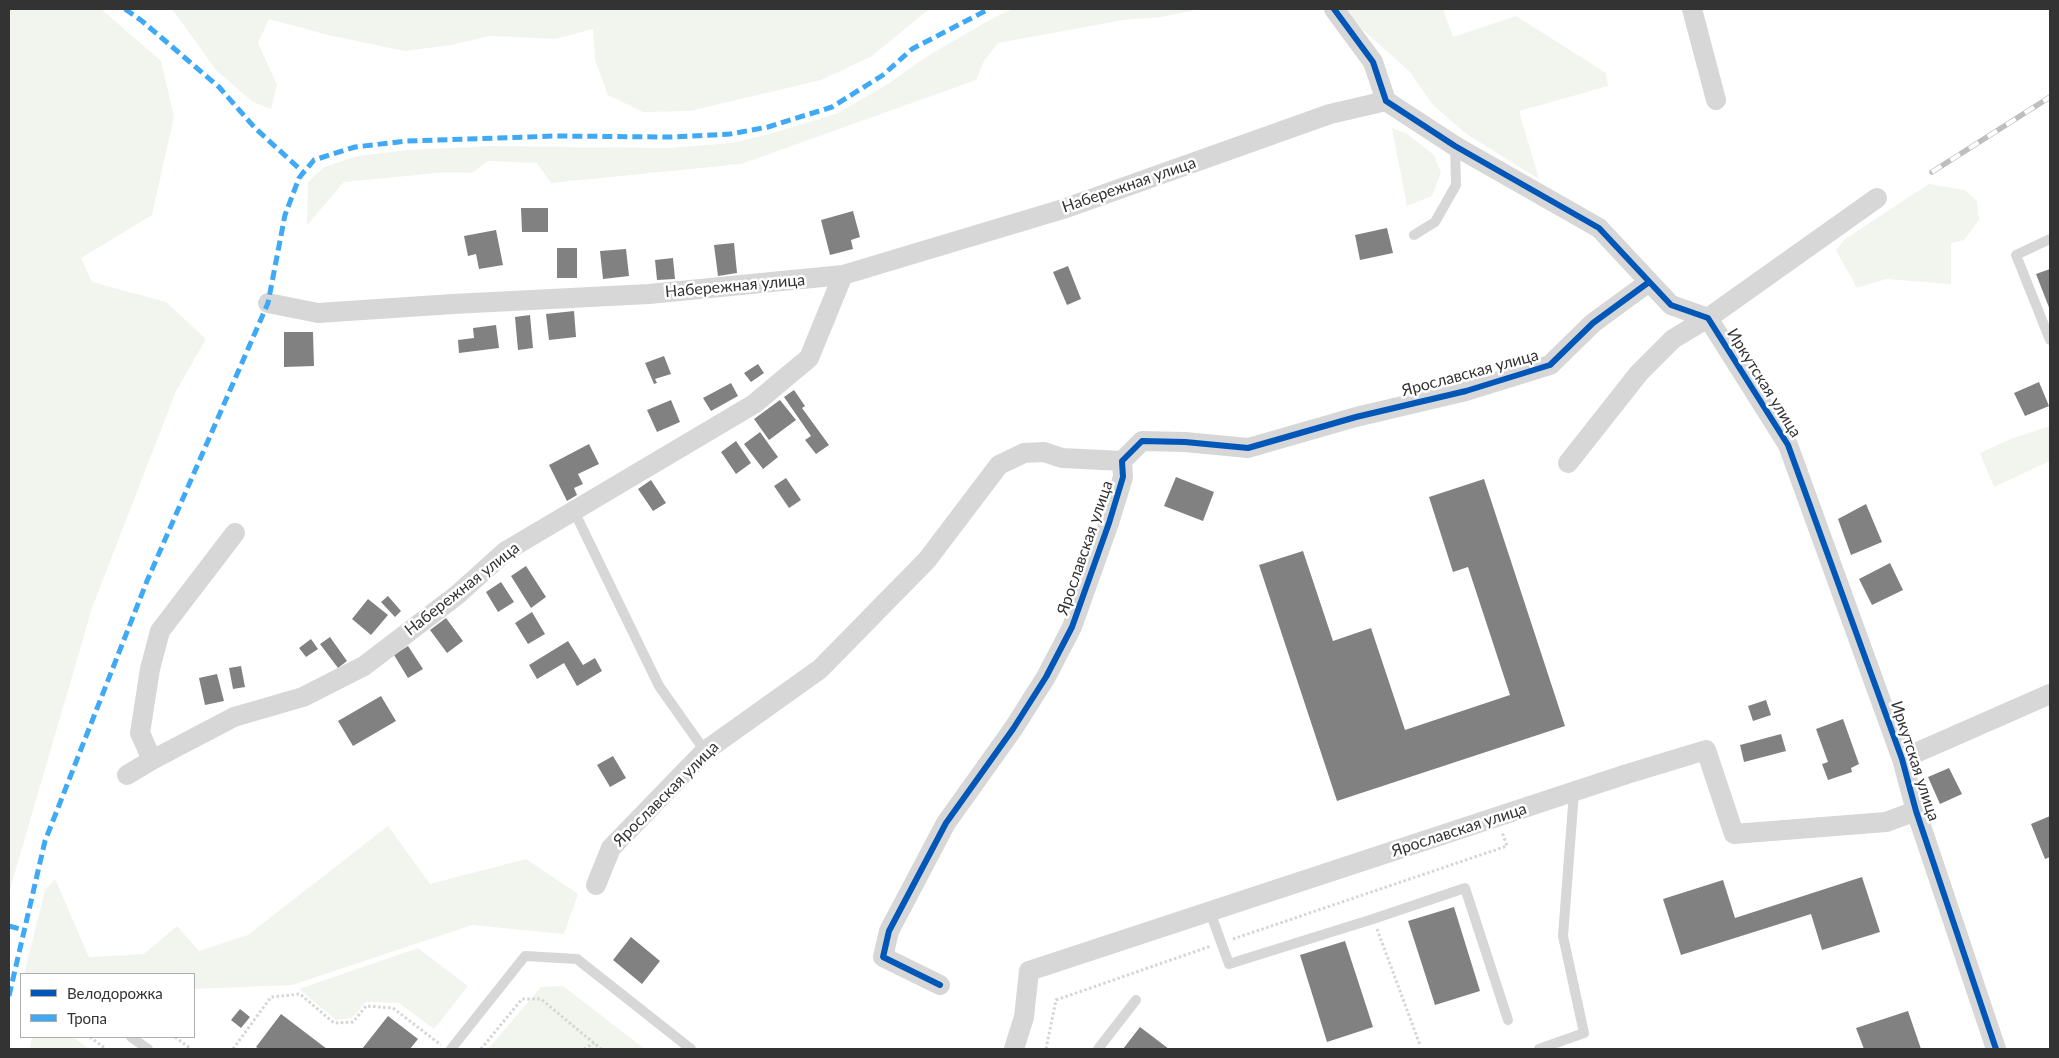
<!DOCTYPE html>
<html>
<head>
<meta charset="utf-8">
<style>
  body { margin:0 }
  #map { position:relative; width:2059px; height:1058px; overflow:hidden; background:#fff; font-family:Lato,sans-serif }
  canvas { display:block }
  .frame { position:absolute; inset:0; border:10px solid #333; pointer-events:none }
  .legend { position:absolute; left:20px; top:973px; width:175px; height:65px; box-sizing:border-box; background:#fff; border:1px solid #adadad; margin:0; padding:6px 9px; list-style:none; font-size:15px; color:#333 }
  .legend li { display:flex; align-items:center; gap:10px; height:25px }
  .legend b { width:25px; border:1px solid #adadad }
</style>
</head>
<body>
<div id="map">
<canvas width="2059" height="1058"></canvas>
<div class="frame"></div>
<ul class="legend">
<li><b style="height:6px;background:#0057b8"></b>Велодорожка</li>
<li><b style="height:6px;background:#3fa9f5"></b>Тропа</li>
</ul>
</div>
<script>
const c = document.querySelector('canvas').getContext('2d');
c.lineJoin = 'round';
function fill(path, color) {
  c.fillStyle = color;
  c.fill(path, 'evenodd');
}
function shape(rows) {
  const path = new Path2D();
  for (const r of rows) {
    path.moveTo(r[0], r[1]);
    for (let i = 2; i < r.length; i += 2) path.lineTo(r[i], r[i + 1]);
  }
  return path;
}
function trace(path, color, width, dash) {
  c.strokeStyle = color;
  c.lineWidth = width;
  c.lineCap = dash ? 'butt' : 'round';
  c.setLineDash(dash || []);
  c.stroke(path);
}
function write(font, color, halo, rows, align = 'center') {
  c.font = font + ' Lato,sans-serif';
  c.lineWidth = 5;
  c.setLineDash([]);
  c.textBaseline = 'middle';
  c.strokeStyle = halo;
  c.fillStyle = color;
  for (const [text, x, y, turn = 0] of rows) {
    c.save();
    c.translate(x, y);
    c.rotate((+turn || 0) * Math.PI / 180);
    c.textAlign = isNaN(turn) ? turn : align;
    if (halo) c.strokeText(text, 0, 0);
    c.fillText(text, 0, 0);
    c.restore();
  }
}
const green = shape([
  [9,9,101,9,161,61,174,117,152,215,81,258,92,282,166,302,206,339,176,391,92,608,9,893],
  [172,9,929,9,872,56,821,80,690,111,643,112,608,95,595,60,593,29,555,39,489,36,451,45,405,51,328,35,269,19,258,43,277,85,271,109,253,102,216,70],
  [1014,9,1199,9,1161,17,1123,20,998,43,984,61,976,80,741,164,551,183,537,163,488,161,472,173,437,173,344,182,307,225,308,182,324,167,358,156,408,150,491,146,669,148,732,143,769,134,836,114,888,84,923,59,965,34,1001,14],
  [1346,9,1443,9,1453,37,1516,16,1606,73,1608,86,1519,111,1539,179,1465,133,1432,104,1410,72,1353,21],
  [1392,128,1407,134,1434,155,1441,173,1432,196,1407,206],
  [1929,184,1964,190,1977,201,1979,220,1964,240,1951,243,1951,284,1886,279,1857,288,1836,250,1845,239],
  [2050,426,2050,461,1994,487,1980,453,2013,438],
  [388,826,430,884,526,859,578,894,564,934,472,925,292,985,194,989,194,974,24,974,45,890,55,879,89,957,144,954,177,926,199,951,248,935],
  [418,948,468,986,434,1029,399,1003,366,1002,352,1018,336,1020,299,989],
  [563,986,645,1049,488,1049,541,987],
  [32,1037,73,1037,89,1049,30,1049]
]);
const building = shape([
  [521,208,548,208,548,232,522,232],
  [853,211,860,237,851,240,853,249,830,255,821,220],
  [1387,228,1393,253,1360,260,1355,235],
  [496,230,503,265,479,269,476,254,468,256,464,236],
  [734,243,737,273,718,276,714,245],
  [557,248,577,248,577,278,557,278],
  [626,249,629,276,603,279,600,251],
  [673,258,675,279,657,280,655,260],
  [1068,266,1081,299,1067,305,1053,272],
  [2050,269,2050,310,2036,274],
  [574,311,576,337,549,340,546,314],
  [530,315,533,348,518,350,515,317],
  [496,325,499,348,459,353,458,340,474,338,473,328],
  [284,332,313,332,314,366,284,367],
  [664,356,671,374,655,379,657,383,654,384,645,363],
  [758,364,764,373,751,382,744,373],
  [2039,382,2049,406,2025,416,2014,393],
  [731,383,738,396,711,411,703,398],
  [794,390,805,406,802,408,829,445,816,454,805,440,811,436,784,397],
  [671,400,680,422,657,432,647,410],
  [780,400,796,420,769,440,754,419],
  [760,432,778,457,763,469,744,444],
  [736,441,751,463,736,474,721,452],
  [589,444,599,464,578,474,583,484,574,488,577,495,567,501,549,465],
  [1176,477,1214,492,1203,521,1164,506],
  [786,478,801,500,789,508,774,486],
  [1484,479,1565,726,1337,801,1259,565,1303,551,1333,641,1371,628,1405,730,1510,695,1468,567,1453,572,1429,497],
  [651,480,666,503,653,511,638,489],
  [1866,504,1882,542,1851,555,1838,519],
  [1890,563,1903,590,1872,605,1859,579],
  [526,566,546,597,531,608,511,576],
  [501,582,514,602,498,612,486,592],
  [388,596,401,611,395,617,381,602],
  [368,599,388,615,371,635,352,619],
  [532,612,545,634,528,644,515,623],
  [446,618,463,641,447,653,430,630],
  [330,637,347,661,338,668,320,644],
  [311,639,318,649,306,657,299,648],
  [568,641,583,665,595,658,602,671,577,686,564,663,537,679,529,665],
  [408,646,423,669,408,678,394,655],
  [241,666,245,687,233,689,229,668],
  [217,674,224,701,205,705,199,678],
  [381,696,396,721,353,746,338,721],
  [1766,700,1771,715,1753,721,1748,706],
  [1843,719,1859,764,1851,768,1852,772,1828,780,1822,764,1828,762,1816,729],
  [1781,734,1786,751,1744,762,1740,745],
  [613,756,626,778,610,787,597,765],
  [1949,768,1962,794,1940,804,1928,777],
  [2050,816,2050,857,2045,859,2031,824],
  [1862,877,1880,932,1822,950,1811,914,1681,955,1663,899,1723,880,1735,918],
  [1454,907,1480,991,1435,1005,1408,921],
  [631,937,660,961,642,984,613,960],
  [1345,941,1373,1027,1327,1042,1300,955],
  [240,1009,250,1017,241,1028,231,1020],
  [1908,1011,1921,1049,1864,1049,1856,1028],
  [281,1014,327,1049,259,1049,256,1047],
  [388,1016,418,1039,410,1049,362,1049],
  [1140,1027,1169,1049,1123,1049]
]);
const path = shape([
  [1377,929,1420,1045],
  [1233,939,1507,846,1502,832],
  [90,1037,106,1049],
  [175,1037,191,1049],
  [233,1049,271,997,300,994,334,1023,353,1022,366,1006,393,1008,441,1045],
  [481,1049,522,999,541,999,601,1049],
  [584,1049,594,1043],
  [1046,1049,1056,1000,1211,946]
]);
const service = shape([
  [1414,235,1435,222,1456,185,1455,146],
  [2050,239,2016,255,2050,340],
  [574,511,659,686,705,751],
  [1210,912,1229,964,1373,919,1465,888,1508,1020],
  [131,1037,148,1049],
  [451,1049,525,956,577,959,691,1049],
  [1098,1049,1136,1000],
  [1539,1049,1584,1033,1563,936,1574,792]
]);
const minor = shape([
  [1334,9,1373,62,1386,101,1455,146,1599,228,1671,305,1708,318,1788,445,1902,759,1916,811,1996,1049],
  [1692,9,1716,100],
  [268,303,318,313,453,304,649,294,843,275,1063,209,1330,114,1386,101],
  [1568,463,1639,373,1673,339,1708,318,1877,198],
  [1902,759,2050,694],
  [152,760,140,733,150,669,160,631,235,533],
  [127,775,152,760,234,717,303,697,364,666,457,595,506,551,754,404,809,358,843,275],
  [596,885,611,848,705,751,820,669,927,560,999,465,1024,453,1044,452,1062,458,1122,461],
  [940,985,883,957,889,931,946,823,1013,729,1046,677,1072,627,1109,523,1123,477,1122,461,1142,441,1185,442,1248,448,1356,417,1466,391,1550,365,1593,323,1649,282],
  [1014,1049,1024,1017,1029,971,1627,774,1706,750,1734,834,1886,822,1916,811]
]);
const rail = shape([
  [1932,172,2050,97]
]);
const quiet = shape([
  [125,9,142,21,219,87,255,128,303,172],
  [9,926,24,930],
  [9,996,45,841,147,581,268,303,285,215,299,178,314,160,355,147,407,141,556,136,670,137,730,134,768,127,832,107,883,75,912,49,989,9]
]);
const cycleway = shape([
  [1334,9,1373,62,1386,101,1455,146,1599,228,1671,305,1708,318,1788,445,1902,759,1916,811,1996,1049],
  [940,985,883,957,889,931,946,823,1013,729,1046,677,1072,627,1109,523,1123,477,1122,461,1142,441,1185,442,1248,448,1356,417,1466,391,1550,365,1593,323,1649,282]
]);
const streetNames = [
  ["Набережная улица",1129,185,-19],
  ["Набережная улица",735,286,-5],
  ["Ярославская улица",1470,373,-15],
  ["Иркутская улица",1764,383,58],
  ["Ярославская улица",1085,548,-71],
  ["Набережная улица",462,589,-38],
  ["Иркутская улица",1915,761,72],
  ["Ярославская улица",666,794,-45],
  ["Ярославская улица",1459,830,-18]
];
fill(green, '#f1f5ed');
fill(building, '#818181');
trace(path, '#d6d6d6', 3, [2.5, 2.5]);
trace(service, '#d7d7d7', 10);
trace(minor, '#d7d7d7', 20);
trace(rail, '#bebebe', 5.5);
trace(rail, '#fff', 4, [11]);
trace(quiet, '#3fa9f5', 5, [10, 5]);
trace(cycleway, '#0057b8', 6);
write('16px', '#333', '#fff', streetNames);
</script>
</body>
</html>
